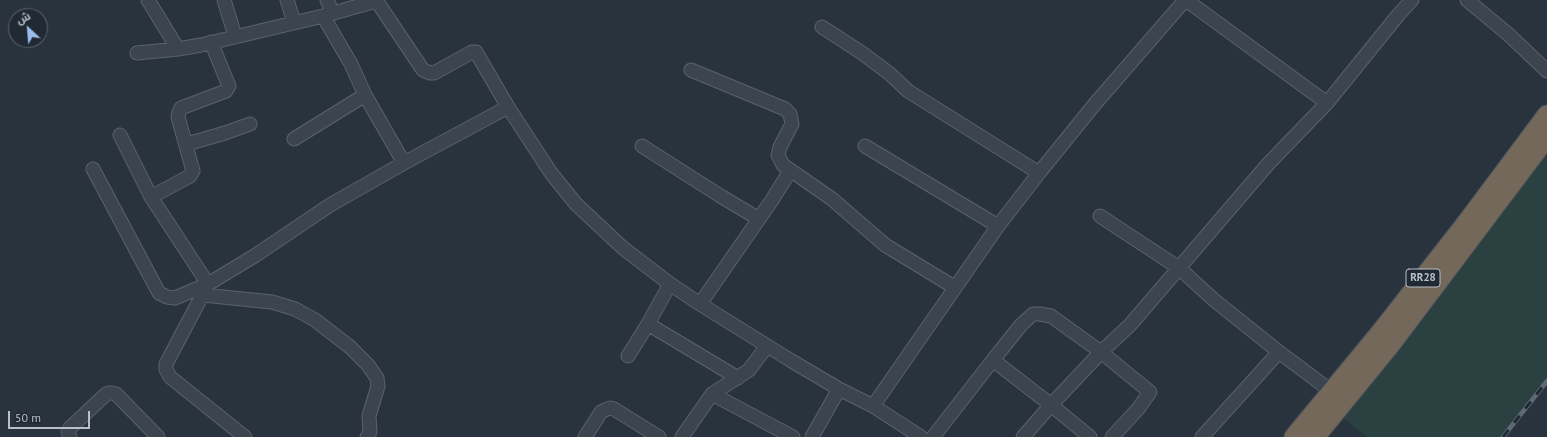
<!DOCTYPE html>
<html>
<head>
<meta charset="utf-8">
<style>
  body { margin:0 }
  #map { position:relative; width:1547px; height:437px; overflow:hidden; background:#28333e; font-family:"PT Sans",Cairo,sans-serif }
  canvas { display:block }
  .north { position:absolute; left:8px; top:8px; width:40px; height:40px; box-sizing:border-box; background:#212933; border:1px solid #5e656f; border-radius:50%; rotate:334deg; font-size:11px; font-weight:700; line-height:16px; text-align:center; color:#b9c0c9 }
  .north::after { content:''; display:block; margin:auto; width:14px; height:18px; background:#99bdee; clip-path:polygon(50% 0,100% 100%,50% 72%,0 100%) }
  .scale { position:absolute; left:8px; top:411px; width:82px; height:18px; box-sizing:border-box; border:2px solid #b9c0c9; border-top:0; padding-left:5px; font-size:12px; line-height:14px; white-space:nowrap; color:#b9c0c9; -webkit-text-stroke:3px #212933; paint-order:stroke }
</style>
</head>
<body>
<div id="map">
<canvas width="1547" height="437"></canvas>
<div class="north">ش</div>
<div class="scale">50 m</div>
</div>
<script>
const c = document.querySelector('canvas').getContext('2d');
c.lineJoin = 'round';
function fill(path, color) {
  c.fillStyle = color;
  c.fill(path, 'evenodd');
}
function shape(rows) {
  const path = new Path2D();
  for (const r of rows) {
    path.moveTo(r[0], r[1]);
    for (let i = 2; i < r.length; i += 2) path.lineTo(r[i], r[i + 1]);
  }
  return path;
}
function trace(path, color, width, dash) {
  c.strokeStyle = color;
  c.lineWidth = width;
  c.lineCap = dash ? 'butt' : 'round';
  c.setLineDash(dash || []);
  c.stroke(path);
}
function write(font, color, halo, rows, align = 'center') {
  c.font = font + ' "PT Sans",sans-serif';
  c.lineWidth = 3;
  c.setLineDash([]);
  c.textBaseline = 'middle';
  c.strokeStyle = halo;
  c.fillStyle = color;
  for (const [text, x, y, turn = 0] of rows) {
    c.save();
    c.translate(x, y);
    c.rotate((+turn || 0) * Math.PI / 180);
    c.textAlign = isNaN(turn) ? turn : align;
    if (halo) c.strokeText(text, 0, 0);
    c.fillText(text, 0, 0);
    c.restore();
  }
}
const green = shape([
  [1547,142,1547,383,1506,437,1367,437,1339,415]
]);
const minor = shape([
  [148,0,178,49],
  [224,0,235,36],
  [287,0,294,22],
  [327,0,333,13],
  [376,0,423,70,430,73,434,73,472,52,476,52,508,107],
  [1186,0,1327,103],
  [1467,0,1508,34,1547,71],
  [323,16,351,64,365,95,404,163],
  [822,27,862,53,890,74,908,91,1039,173,998,226],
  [137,53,178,49,201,45,323,16,376,1],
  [691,70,785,109,790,114,792,124,780,147,778,155,783,165,832,199,885,245,954,287],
  [120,135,151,197,208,284],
  [294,139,365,95],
  [187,144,225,133,250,124],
  [642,146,722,197,759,219],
  [865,146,998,226,873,406],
  [93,169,159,293,167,297,175,298,208,284,256,255,330,205,404,163,508,107,551,173,576,204,623,248,670,284,700,304,790,360,839,389,873,406,921,437],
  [1039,173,1094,105,1185,0],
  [151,197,190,176,193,171,178,117,179,112,181,108,226,91,229,86,211,42],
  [1100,216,1179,268,1214,300,1279,352,1331,391],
  [206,288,166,364,166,369,170,377,245,437],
  [203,295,272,302,295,309,315,320,350,347,368,365,377,378,378,386,369,416,370,432,367,437],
  [700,304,772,200,790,171],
  [648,324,738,378],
  [628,356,648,324,670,284],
  [712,394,793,437],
  [70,437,68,432,70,428,104,396,108,393,112,393,116,394,158,437],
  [585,437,601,412,607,409,610,408,614,409,659,437],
  [682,437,712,394,749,370,767,346],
  [812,437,839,389],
  [933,437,993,360],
  [1023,437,1051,405,1101,352,1130,325,1269,163,1327,103,1399,14,1412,0],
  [1090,437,1051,405,993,360,1021,325,1033,314,1040,314,1051,316,1101,352,1150,392,1138,409,1112,437],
  [1202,437,1279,352]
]);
const highway = shape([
  [1294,437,1380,333,1467,222,1547,115],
  [1315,437,1391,344,1547,137]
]);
const rail = shape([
  [1503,437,1547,381]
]);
const shields = [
  [1423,278,34]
];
const shieldNames = [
  ["RR28",1423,278]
];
fill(green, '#2b4040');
trace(minor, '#5a626c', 15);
trace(highway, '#474f59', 21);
trace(minor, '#3c444e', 13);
trace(highway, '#73685a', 19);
trace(rail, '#5f6975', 4.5);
trace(rail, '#212933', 3, [9]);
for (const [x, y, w] of shields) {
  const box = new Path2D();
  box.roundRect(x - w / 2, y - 9, w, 18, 3);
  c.fillStyle = '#212933';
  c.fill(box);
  trace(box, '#b9c0c9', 1);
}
write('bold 11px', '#b9c0c9', null, shieldNames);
</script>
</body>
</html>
